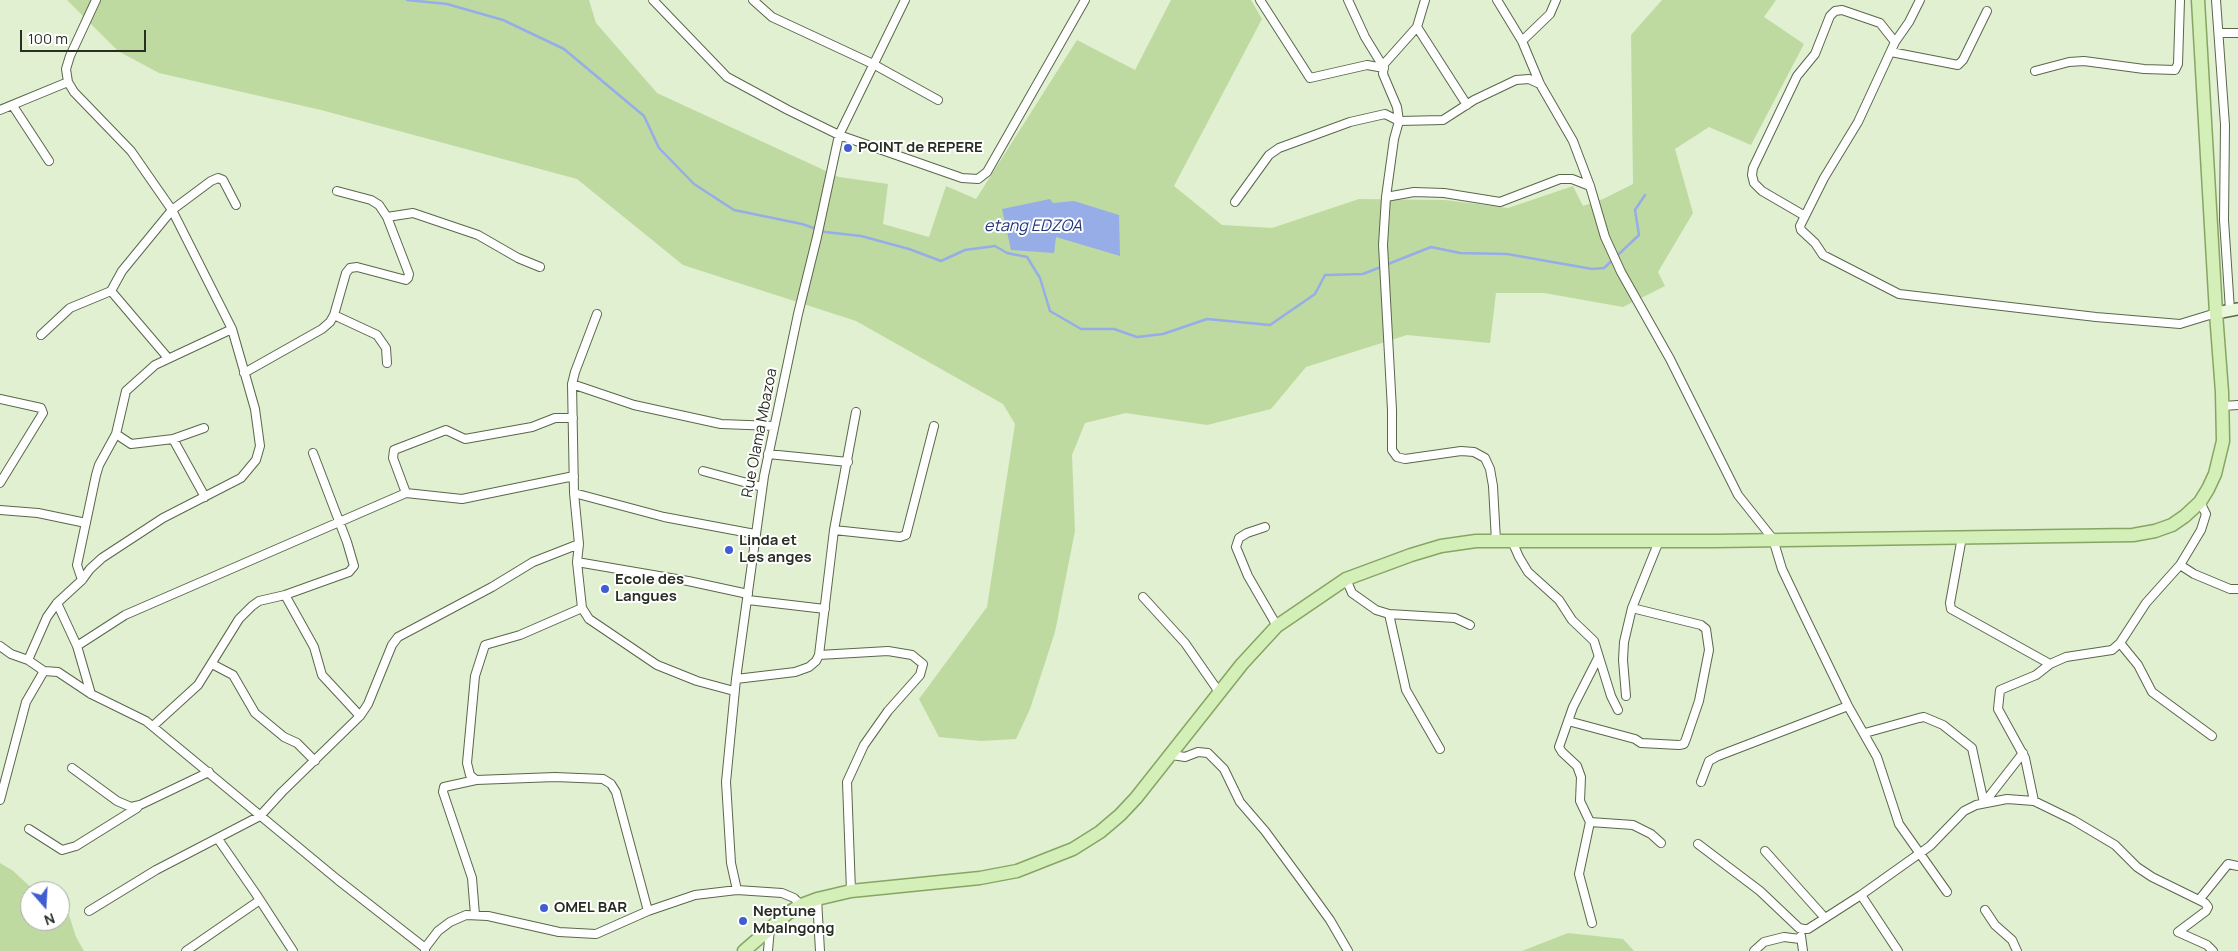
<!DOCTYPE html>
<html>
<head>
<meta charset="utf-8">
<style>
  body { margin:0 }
  #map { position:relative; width:2238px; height:951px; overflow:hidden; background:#e0f0d1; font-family:Manrope,sans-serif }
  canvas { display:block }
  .north { position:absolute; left:20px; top:881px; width:50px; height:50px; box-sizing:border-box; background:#fff; border:1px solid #a9aba7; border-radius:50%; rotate:161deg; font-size:14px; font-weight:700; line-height:20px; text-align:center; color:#282e22 }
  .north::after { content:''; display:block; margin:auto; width:18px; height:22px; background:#405ed1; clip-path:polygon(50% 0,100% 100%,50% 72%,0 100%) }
  .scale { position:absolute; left:20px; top:30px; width:126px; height:22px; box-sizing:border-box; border:2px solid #282e22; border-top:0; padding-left:6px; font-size:15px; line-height:18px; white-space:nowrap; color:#282e22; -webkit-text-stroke:4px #fff; paint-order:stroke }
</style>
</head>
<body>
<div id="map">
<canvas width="2238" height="951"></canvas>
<div class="north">N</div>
<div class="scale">100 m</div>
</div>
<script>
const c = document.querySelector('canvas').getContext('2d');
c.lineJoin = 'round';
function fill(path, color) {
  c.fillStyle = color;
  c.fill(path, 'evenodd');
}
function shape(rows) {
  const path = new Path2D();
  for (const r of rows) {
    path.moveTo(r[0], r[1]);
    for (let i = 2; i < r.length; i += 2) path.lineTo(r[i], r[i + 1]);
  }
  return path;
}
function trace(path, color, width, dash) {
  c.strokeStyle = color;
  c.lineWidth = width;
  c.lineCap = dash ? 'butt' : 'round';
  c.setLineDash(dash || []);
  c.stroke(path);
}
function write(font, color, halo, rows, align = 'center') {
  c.font = font + ' Manrope,sans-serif';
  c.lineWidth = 4;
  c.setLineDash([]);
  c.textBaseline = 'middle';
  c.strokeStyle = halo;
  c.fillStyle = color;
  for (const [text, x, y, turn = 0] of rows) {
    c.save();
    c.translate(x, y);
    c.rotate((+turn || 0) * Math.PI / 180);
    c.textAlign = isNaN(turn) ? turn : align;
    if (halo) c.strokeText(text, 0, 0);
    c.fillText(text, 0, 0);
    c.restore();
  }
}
const green = shape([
  [67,0,589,0,596,23,657,93,839,177,888,184,883,224,929,237,946,186,976,199,1077,40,1135,70,1171,0,1251,0,1262,19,1174,186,1222,225,1272,228,1359,199,1445,200,1508,208,1573,186,1583,206,1603,199,1633,184,1631,35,1662,0,1776,0,1764,17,1804,44,1751,145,1709,127,1675,149,1693,213,1658,272,1665,286,1623,307,1544,293,1496,293,1490,343,1407,335,1306,367,1271,409,1207,425,1126,413,1085,423,1072,455,1075,531,1055,632,1030,709,1016,739,981,741,939,737,919,699,987,607,1015,424,1003,404,856,321,683,265,577,179,321,110,159,73,118,51],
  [0,863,12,870,35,891,30,891,30,921,60,921,60,907,69,915,76,937,84,951,0,951],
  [1568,933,1623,939,1634,951,1522,951]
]);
const water = shape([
  [1050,199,1053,203,1074,201,1119,215,1120,256,1056,237,1054,253,1011,250,1002,209]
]);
const stream = shape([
  [407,0,447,4,503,20,564,49,644,116,659,148,694,184,734,210,802,224,825,232,861,236,909,249,941,261,965,250,995,246,1007,253,1027,257,1040,278,1050,311,1081,329,1114,329,1137,337,1163,334,1207,319,1270,325,1315,294,1325,275,1363,274,1431,247,1460,253,1507,254,1592,269,1604,268,1639,235,1635,210,1645,195]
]);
const street = shape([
  [96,0,70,56,66,69,68,82,74,92,131,151,172,210,232,329,255,409,260,446,256,460,241,478,163,518,102,558,90,569,82,580,57,603,47,617,28,660,44,671,58,672,91,694,146,721,338,880,425,948],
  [653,0,727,77,788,110,839,135,962,178,978,179,987,172,1085,0],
  [753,0,772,17,873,64,938,100],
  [1260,0,1310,78,1367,65,1384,68],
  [1348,0,1365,37,1384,68],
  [1425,0,1417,27,1384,64,1383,74,1397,107,1399,121,1394,139,1386,197,1383,245,1392,410,1392,450,1397,457,1405,459,1461,451,1474,452,1485,458,1490,469,1493,486,1496,541],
  [1497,0,1522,41,1540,84,1573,141,1590,186,1605,237,1621,272,1670,359,1738,495,1773,539,1782,569,1802,611,1848,706,1877,757,1899,824,1947,892],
  [1920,0,1909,22,1895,42,1858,122,1824,178,1800,226,1801,230,1815,243,1823,255,1899,294,2096,317,2180,324,2216,313],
  [2216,0,2225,125,2224,220,2230,310],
  [1417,27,1467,105],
  [2220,33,2238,33],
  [1522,41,1550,14,1556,0],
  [1891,52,1958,65,1963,60,1987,11],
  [2035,71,2069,62,2084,61,2144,69,2175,70,2178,64,2180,0],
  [13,106,49,161],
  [0,110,68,82],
  [1386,197,1414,192,1444,193,1500,202,1560,179,1572,179,1590,186],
  [1235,202,1269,155,1279,148,1350,122,1385,114,1399,121,1443,120,1474,100,1516,80,1529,79,1540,84],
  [1805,216,1762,191,1754,183,1752,175,1753,168,1797,76,1815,54,1830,16,1835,11,1842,10,1880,23,1895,42],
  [387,217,413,213,478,235,518,258,540,267],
  [111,291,168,358],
  [597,314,575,372,572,384,574,493,579,544,577,562,582,608,589,619,657,665,697,681,734,691],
  [334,315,377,335,386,348,387,363],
  [41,335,70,308,111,291,122,271,172,210,211,181,218,178,223,180,236,205],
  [244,373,322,329,330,322,334,315,346,273,350,268,357,267,406,280,408,278,409,274,387,217,379,205,371,200,337,191],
  [572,384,634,405,721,424,774,426],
  [0,399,41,408,43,413,0,483],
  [2223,406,2238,405],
  [116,434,131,444,173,439,204,428],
  [173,439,205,497],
  [768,454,848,462],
  [703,471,762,487],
  [406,493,462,499,574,476],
  [574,493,664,517,755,534],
  [0,510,38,513,86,523],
  [1265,527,1247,533,1239,538,1236,547,1248,576,1277,626],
  [834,530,900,537,906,535,934,426],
  [1962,537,1950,603,1951,609,2050,664],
  [1512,541,1519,557,1528,572,1559,600,1572,620,1594,641,1611,696,1618,710],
  [577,562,688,581,748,594],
  [2180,565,2194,574,2230,589,2238,589],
  [1346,579,1352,593,1376,610,1389,614,1455,618,1470,625],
  [82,580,77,565,96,475,99,465,116,434,126,391,155,365,232,329],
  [285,595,314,647,322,675,360,716],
  [1143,597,1185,643,1219,692],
  [748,600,825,609],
  [57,603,77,646,91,694],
  [582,608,520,635,485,645,475,676,467,763,470,775,476,780,555,777,603,779,611,784,616,792,648,911],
  [1389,614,1406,690,1440,749],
  [2120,643,2138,665,2152,692,2212,736],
  [0,646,11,654,28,660],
  [77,646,125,615,406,493,393,458,394,450,446,430,465,439,532,427,555,418,573,418],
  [819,655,888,651,912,655,923,664,920,675,888,711,864,745,847,782,851,891],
  [212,664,233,675,255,713,284,737,297,743,315,761],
  [736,679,795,672,809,667,816,661,819,655,834,530,856,412],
  [1626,696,1623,660,1624,642,1632,608,1659,541],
  [1568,721,1635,739,1641,743,1679,745,1684,744,1686,739,1699,701,1709,650,1706,629,1701,625,1632,608],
  [153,726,198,685,239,619,252,606,259,601,285,595,349,572,354,566,347,542,313,453],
  [1865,733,1919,718,1924,717,1943,725,1972,748,1984,803],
  [1172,755,1185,757,1198,752,1208,753,1224,769,1240,802,1265,831,1304,884,1330,920,1348,951],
  [72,768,117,801,131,807,140,805,209,772],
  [1701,782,1709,761,1718,756,1848,706],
  [0,800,26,702,44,671],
  [2034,801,2025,758,1998,709,2000,690,2036,675,2050,664,2066,657,2112,650,2120,643,2146,603,2180,565,2201,530,2206,514,2200,502],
  [1984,803,2023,753],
  [1590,822,1633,825,1651,834,1661,843],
  [29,829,62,850,76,846,137,808],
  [218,839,256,894,293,951],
  [1698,844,1760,891,1799,928,1804,929,1808,929,1861,895],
  [1765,851,1825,918],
  [737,890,731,863,726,782,736,679,764,476,798,314,817,237,839,135,905,0],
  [817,899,820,951],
  [2199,900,2228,864,2238,866],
  [1985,910,1995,925,2012,940,2017,951],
  [89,911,156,870,260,816,282,792,360,716,368,704,392,645,398,637,492,587,533,562,579,544],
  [475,915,472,878,443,792,444,787,476,780],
  [1592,923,1579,874,1590,822,1580,801,1581,777,1577,766,1562,752,1559,747,1573,707,1598,658],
  [1801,936,1803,951],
  [186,951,260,900],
  [425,951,425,948,438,931,450,922,466,915,488,916,559,932,596,934,648,911,695,895,737,890,782,893,794,898,801,905],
  [768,951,770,928],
  [1754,951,1764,942,1784,937,1800,939],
  [1898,951,1861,895,1930,846,1964,811,1976,805,2007,799,2034,801,2073,820,2115,845,2137,867,2152,877,2205,903,2208,907,2206,911,2178,932,2207,945,2213,951]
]);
const secondary = shape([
  [2216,313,2238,309]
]);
const primary = shape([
  [744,951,788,913,801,905,817,899,851,891,980,878,1017,871,1073,849,1100,832,1120,815,1136,798,1242,664,1277,626,1346,579,1411,555,1441,546,1476,541,1715,541,2133,535,2155,531,2172,525,2185,516,2200,502,2208,489,2215,474,2223,441,2222,392,2216,313,2198,0]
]);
const markers = [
  [848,148,5,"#405ed1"],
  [729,550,5,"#405ed1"],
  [605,589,5,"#405ed1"],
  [544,908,5,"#405ed1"],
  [743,921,5,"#405ed1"]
];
const poiNames = [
  ["POINT de REPERE",858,148],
  ["Linda et",739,541],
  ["Les anges",739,558],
  ["Ecole des",615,580],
  ["Langues",615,597],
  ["OMEL BAR",554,908],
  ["Neptune",753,912],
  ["Mbalngong",753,929]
];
const streetNames = [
  ["Rue Olama Mbazoa",760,433,-79]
];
const waterNames = [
  ["etang EDZOA",1033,227]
];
fill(green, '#bedaa0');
fill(water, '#96ade8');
trace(stream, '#96ade8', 2.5);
trace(street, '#5a674c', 10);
trace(secondary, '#5a674c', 14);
trace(primary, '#86a564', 15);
trace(street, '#fff', 8);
trace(secondary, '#eaf7db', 11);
trace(primary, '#d4efb7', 12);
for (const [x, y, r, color] of markers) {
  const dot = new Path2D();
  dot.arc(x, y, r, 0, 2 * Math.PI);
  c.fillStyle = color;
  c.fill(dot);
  trace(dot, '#fff', 2);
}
write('bold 15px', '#282e22', '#fff', poiNames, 'left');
write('15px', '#282e22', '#fff', streetNames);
write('italic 16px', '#223579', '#fff', waterNames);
</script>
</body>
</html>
